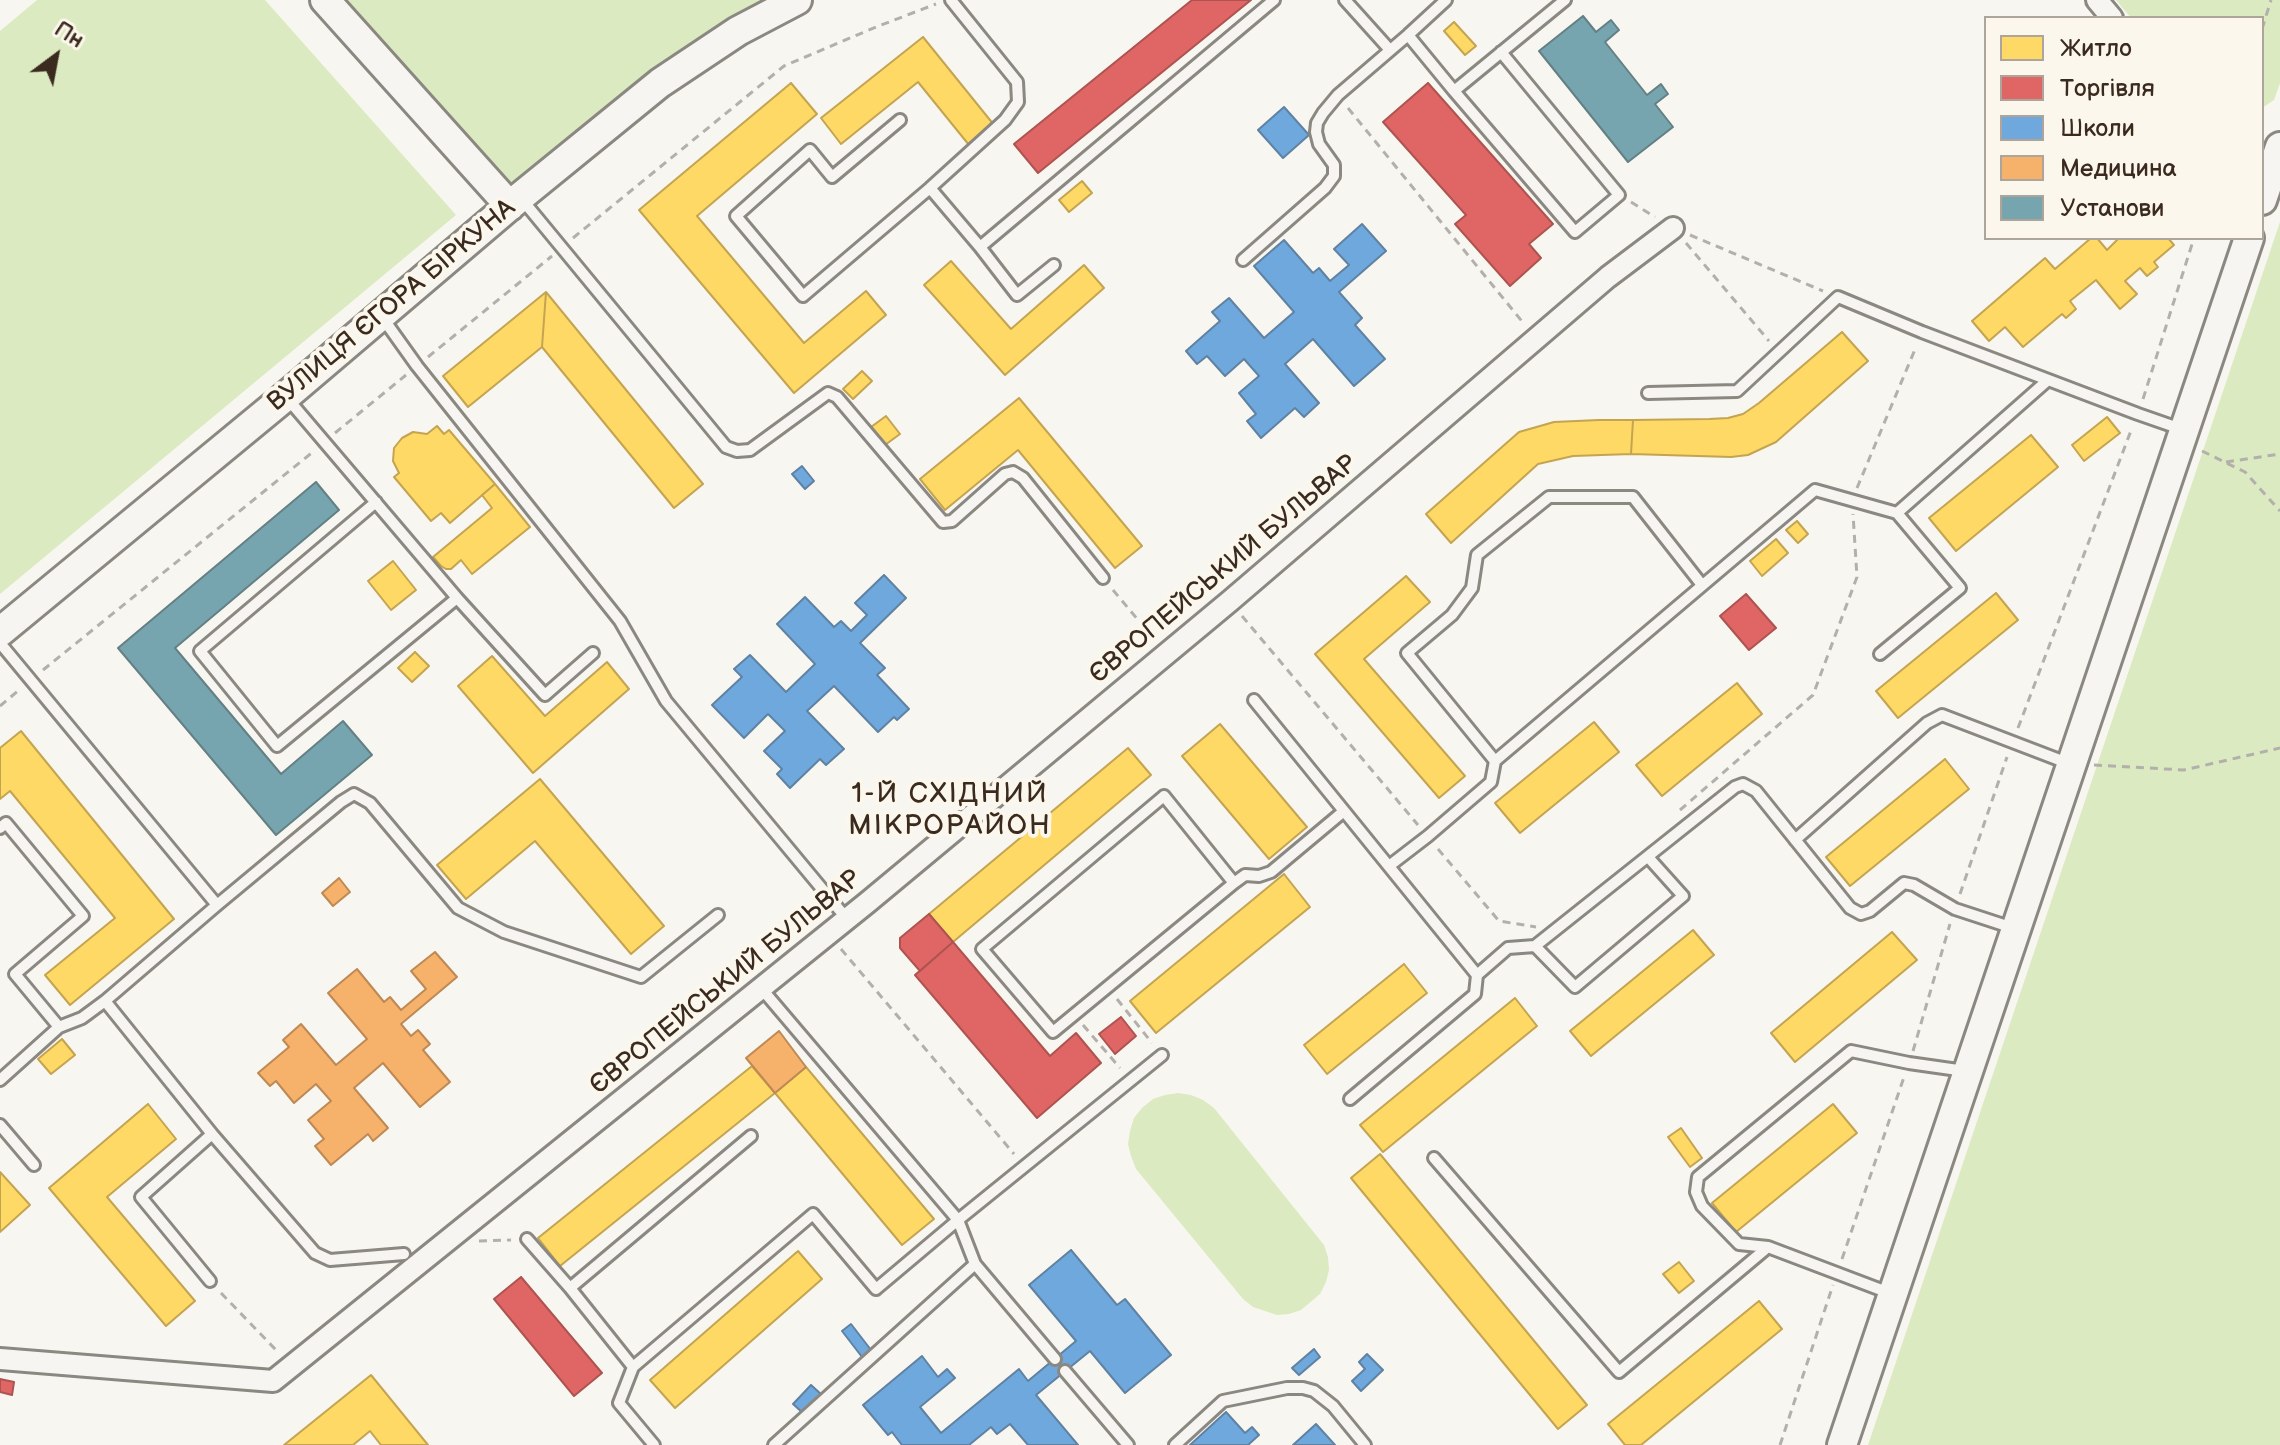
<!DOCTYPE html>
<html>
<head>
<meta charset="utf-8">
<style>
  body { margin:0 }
  #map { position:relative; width:2280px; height:1445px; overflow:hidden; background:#f8f6f0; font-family:"Balsamiq Sans",sans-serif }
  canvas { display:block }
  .legend { position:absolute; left:1984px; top:16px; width:280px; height:224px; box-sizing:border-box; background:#fbf7ec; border:2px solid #aea59a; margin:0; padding:10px 14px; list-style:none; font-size:24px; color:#3b2a1e }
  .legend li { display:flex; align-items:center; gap:16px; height:40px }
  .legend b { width:40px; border:2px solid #aea59a }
  .north { position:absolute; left:16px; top:16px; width:80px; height:80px; -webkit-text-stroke:6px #fbf7ec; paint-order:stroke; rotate:32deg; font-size:22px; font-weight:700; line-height:32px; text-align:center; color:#3b2a1e }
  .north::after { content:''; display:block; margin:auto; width:28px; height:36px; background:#3b2a1e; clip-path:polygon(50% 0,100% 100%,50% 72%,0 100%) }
</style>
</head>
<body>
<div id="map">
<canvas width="2280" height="1445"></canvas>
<ul class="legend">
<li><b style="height:22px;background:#ffd966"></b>Житло</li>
<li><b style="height:22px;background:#e06666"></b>Торгівля</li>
<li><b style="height:22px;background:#6fa8dc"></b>Школи</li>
<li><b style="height:22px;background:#f6b26b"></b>Медицина</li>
<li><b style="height:22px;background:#76a5af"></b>Установи</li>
</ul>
<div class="north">Пн</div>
</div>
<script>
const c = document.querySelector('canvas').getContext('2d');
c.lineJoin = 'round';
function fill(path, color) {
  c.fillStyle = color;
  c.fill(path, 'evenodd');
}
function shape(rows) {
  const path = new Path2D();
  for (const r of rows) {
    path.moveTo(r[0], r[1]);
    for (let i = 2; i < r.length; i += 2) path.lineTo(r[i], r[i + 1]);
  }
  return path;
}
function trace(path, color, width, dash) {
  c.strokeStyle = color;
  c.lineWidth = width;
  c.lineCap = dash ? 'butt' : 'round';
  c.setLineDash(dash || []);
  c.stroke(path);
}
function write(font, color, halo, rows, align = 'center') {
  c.font = font + ' "Balsamiq Sans",sans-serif';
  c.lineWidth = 8;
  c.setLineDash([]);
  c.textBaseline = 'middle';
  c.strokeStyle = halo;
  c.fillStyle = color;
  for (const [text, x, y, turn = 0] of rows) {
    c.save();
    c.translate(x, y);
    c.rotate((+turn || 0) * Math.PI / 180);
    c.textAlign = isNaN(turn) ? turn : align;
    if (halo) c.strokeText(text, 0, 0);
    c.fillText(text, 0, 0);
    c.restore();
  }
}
const green = shape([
  [37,0,265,0,456,215,0,594,0,31],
  [325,0,797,0,510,206],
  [2116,0,2280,0,2280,83,2274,100,2262,108,2262,18,2131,18],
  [2280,222,2280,1445,1868,1445],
  [1178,1093,1191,1095,1203,1100,1214,1108,1324,1245,1328,1257,1329,1270,1326,1282,1320,1294,1301,1310,1289,1314,1277,1315,1253,1307,1243,1299,1136,1169,1131,1156,1128,1144,1130,1131,1134,1118,1142,1108,1153,1099,1165,1095]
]);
const homes = shape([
  [1454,22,1476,46,1465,55,1444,31,1454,22],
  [923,37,994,125,969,145,918,82,841,144,821,118,923,37],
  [791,83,817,114,697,216,804,343,866,291,886,315,794,393,639,210,791,83],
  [1082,181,1092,193,1069,212,1059,200,1082,181],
  [2091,238,2097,238,2107,250,2119,238,2168,238,2174,245,2154,262,2158,267,2147,276,2140,268,2125,281,2137,294,2120,309,2096,280,2070,301,2076,309,2066,318,2062,314,2023,347,2005,327,1989,341,1972,321,2045,258,2055,269,2091,238],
  [951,261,1011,329,1084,265,1104,288,1005,375,924,285,951,261],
  [546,292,542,347,468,407,443,376,546,292],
  [546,292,703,484,674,508,542,347,546,292],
  [1842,332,1868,361,1776,442,1748,455,1731,457,1631,454,1633,420,1709,419,1728,418,1743,414,1759,403,1842,332],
  [862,371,872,381,853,399,843,389,862,371],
  [1019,398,1142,546,1115,568,1018,450,945,510,920,479,1019,398],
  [886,416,900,434,885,445,871,427,886,416],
  [2107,417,2120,433,2084,461,2072,445,2107,417],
  [1599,420,1633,420,1631,454,1573,456,1538,464,1451,543,1426,514,1519,432,1554,422,1599,420],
  [437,426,444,434,449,430,495,484,450,523,441,513,431,521,394,477,399,473,393,461,394,448,402,438,413,432,427,434,437,426],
  [2031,435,2058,467,1956,551,1929,518,2031,435],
  [495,484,530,527,472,574,461,560,451,569,446,569,441,566,433,557,492,508,482,495,495,484],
  [1797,521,1808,534,1798,543,1786,530,1797,521],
  [1776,539,1788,553,1762,576,1750,561,1776,539],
  [393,561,416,590,391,610,368,581,393,561],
  [1406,576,1430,602,1364,659,1465,776,1439,798,1315,654,1406,576],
  [1996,593,2018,620,1898,718,1876,691,1996,593],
  [415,652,429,666,412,682,398,668,415,652],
  [492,656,545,716,607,662,629,689,533,773,458,686,492,656],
  [1737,683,1762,714,1662,796,1636,765,1737,683],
  [1594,722,1619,752,1520,833,1495,803,1594,722],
  [1220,724,1307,827,1269,859,1182,756,1220,724],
  [21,731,174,919,70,1005,45,975,115,918,10,791,0,799,0,748,21,731],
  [1128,748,1151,775,953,942,929,914,1128,748],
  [1945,759,1969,789,1850,886,1826,857,1945,759],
  [540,779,664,926,631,954,535,841,466,899,437,865,540,779],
  [1284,874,1310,907,1156,1033,1130,1001,1284,874],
  [1693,930,1714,955,1591,1056,1570,1031,1693,930],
  [1892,932,1917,960,1795,1062,1771,1033,1892,932],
  [1404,964,1427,993,1327,1074,1304,1045,1404,964],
  [1515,998,1537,1026,1383,1152,1360,1125,1515,998],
  [62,1039,75,1055,51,1074,38,1059,62,1039],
  [752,1066,775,1093,560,1266,538,1238,752,1066],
  [806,1067,934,1219,902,1245,775,1093,806,1067],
  [148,1104,176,1139,107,1197,195,1301,166,1326,49,1188,148,1104],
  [1833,1104,1857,1133,1736,1232,1712,1203,1833,1104],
  [1681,1128,1702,1158,1690,1167,1668,1137,1681,1128],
  [1380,1154,1587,1405,1558,1429,1351,1178,1380,1154],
  [0,1172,30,1205,0,1232,0,1172],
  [798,1251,822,1279,675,1408,650,1380,798,1251],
  [1679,1262,1694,1281,1679,1293,1663,1274,1679,1262],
  [1759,1301,1782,1329,1641,1445,1625,1445,1608,1424,1759,1301],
  [371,1375,428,1445,381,1445,370,1431,353,1445,284,1445,371,1375]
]);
const shops = shape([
  [1192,0,1251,0,1038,173,1014,144,1192,0],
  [1428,83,1553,224,1529,244,1541,258,1510,286,1455,224,1466,215,1383,122,1428,83],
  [1746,594,1776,628,1749,650,1720,616,1746,594],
  [929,914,953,942,920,971,900,948,900,938,929,914],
  [953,942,1050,1056,1076,1033,1101,1063,1037,1118,915,975,953,942],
  [1121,1017,1136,1036,1115,1054,1099,1034,1121,1017],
  [521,1277,602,1373,574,1396,494,1299,521,1277],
  [0,1379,14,1382,12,1395,0,1392,0,1379]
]);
const schools = shape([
  [1284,107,1309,135,1283,158,1258,130,1284,107],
  [1362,224,1386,251,1339,292,1362,318,1355,325,1385,359,1354,386,1313,339,1285,364,1319,403,1304,417,1295,408,1261,438,1247,421,1256,414,1239,393,1259,376,1244,359,1225,376,1207,356,1197,364,1186,351,1220,321,1212,312,1229,298,1264,338,1294,312,1254,266,1284,240,1313,273,1319,268,1330,281,1349,265,1334,249,1362,224],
  [802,466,814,481,805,489,792,474,802,466],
  [884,575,906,598,860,643,885,668,877,675,909,709,897,720,894,717,878,732,834,686,807,711,844,749,826,765,820,759,790,788,777,774,782,769,764,751,785,731,768,714,744,738,712,705,742,677,734,669,750,655,786,692,815,664,777,624,805,597,834,627,841,621,851,631,867,615,855,603,884,575],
  [1071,1250,1117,1305,1125,1299,1171,1355,1125,1393,1090,1351,1036,1395,1078,1445,1028,1445,1010,1424,997,1434,991,1427,969,1445,902,1445,892,1432,888,1435,863,1405,922,1356,938,1377,947,1369,955,1378,920,1407,941,1433,1019,1369,1028,1381,1076,1341,1029,1285,1071,1250],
  [851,1324,871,1350,862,1357,842,1331,851,1324],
  [1314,1349,1320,1357,1299,1375,1292,1368,1314,1349],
  [1367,1354,1383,1370,1361,1391,1352,1381,1365,1369,1359,1362,1367,1354],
  [811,1385,822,1395,804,1414,793,1404,811,1385],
  [1226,1412,1245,1433,1252,1427,1259,1435,1248,1445,1190,1445,1226,1412],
  [1316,1424,1335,1445,1293,1445,1316,1424]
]);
const health = shape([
  [339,878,350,892,333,906,322,893,339,878],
  [435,952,457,977,401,1024,411,1036,418,1030,430,1044,423,1050,450,1082,420,1107,383,1063,354,1088,388,1128,373,1141,368,1134,331,1165,315,1146,324,1139,308,1120,331,1101,316,1084,294,1103,276,1081,270,1086,258,1073,289,1047,283,1040,301,1024,336,1065,367,1039,328,993,357,969,384,1002,390,997,401,1010,426,989,411,971,435,952],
  [779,1031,806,1067,775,1093,746,1058,779,1031]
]);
const public = shape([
  [1583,16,1596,32,1611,20,1619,30,1605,42,1647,95,1661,84,1668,94,1655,104,1673,127,1628,162,1539,51,1583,16],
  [316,482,339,510,175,648,281,774,343,721,372,755,276,835,118,648,316,482]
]);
const path = shape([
  [2262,29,2271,0],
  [1348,108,1525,325],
  [1631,202,1655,217],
  [1690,235,1823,291],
  [573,238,784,66,876,27,936,4],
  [1686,243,1769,341],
  [428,357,552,256],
  [2143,399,2194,238],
  [335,433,406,375],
  [2202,451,2245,472,2280,511],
  [2226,462,2280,454],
  [1857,488,1916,347],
  [1113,590,1154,639],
  [1242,616,1418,825],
  [43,670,314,451],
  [0,706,19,690],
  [2018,728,2132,428],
  [2094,765,2184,770,2280,748],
  [1680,810,1813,695,1857,577,1853,514],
  [1438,849,1499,921,1536,927],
  [1960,894,2007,757],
  [841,949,1014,1154],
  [1117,999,1152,1043],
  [1083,1025,1120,1068],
  [1913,1051,1950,924],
  [479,1241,511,1240],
  [1842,1259,1904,1077],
  [221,1293,277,1351],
  [1780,1445,1833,1285]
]);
const lane = shape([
  [1345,0,1390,50],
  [1408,35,1454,91,1565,0],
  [1454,91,1575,232,1619,195,1501,52],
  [900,120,832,177,810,150,736,216,803,296,930,188,1005,120,1018,102,1017,82,951,0],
  [930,188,980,247],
  [520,197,726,447,737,451,750,450,828,393,837,397,943,522,952,521,1005,474,1013,472,1023,478,1103,578],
  [1243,260,1325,188,1334,176,1334,165,1319,144,1316,132,1317,123,1323,113,1338,95,1408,35,1446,0],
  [1054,265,1017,295,980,247,1274,0],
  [382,317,417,366,620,621,666,701,847,919],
  [1648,393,1737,391,1838,297,1922,332,2138,414,2181,429],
  [287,398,457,598,545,695,593,653],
  [376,502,200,651,277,746,457,598],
  [1702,585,1633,497,1549,497,1477,555,1472,588,1452,615,1407,653,1495,761,1815,490,1897,513,2048,380],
  [0,643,217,905],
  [1880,654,1960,588,1897,513],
  [1254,700,1477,975,1475,994,1350,1099],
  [1164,796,1234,883,1053,1032,982,949,1164,796],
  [0,828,6,823,83,916,15,974,59,1027],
  [1795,840,1927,723,1942,715,2070,764],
  [1389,866,1428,836,1491,782,1495,761],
  [1234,883,1245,875,1259,876,1271,872,1344,811],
  [1535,946,1575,987,1683,896,1648,857],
  [1477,975,1508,948,1535,946,1735,787,1743,784,1756,791,1850,908,1861,914,1870,911,1904,883,1914,885,1955,909,2013,928],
  [761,988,958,1220,975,1264],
  [105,1001,212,1134,141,1197,210,1281],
  [0,1080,59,1027,82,1018,105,1001,217,905,341,802,354,794,370,803,458,908,504,932,641,977,718,915],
  [0,1125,34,1165],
  [212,1134,315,1253,330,1260,404,1254],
  [751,1136,570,1288,633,1367,813,1214,876,1289,958,1220,1162,1055],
  [1434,1158,1619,1372,1768,1247],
  [527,1239,570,1288],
  [1892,1294,1768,1247,1739,1244,1702,1206,1696,1192,1698,1177,1851,1051,1909,1063,1965,1071],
  [633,1367,619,1403,654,1445],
  [1065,1371,1128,1445],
  [774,1445,975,1264,1055,1359],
  [1175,1445,1223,1401,1287,1388,1303,1388,1314,1391,1333,1406,1365,1445]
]);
const street = shape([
  [2097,0,2112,18],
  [0,1359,273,1381,868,902,1230,601,1608,277,1673,228]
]);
const secondary = shape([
  [325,0,510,206],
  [2262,200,2280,147],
  [0,632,285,397,520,197,660,83,738,31,797,0],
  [1842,1445,2249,238]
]);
const streetNames = [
  ["ВУЛИЦЯ ЄГОРА БІРКУНА",392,306,-40],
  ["ЄВРОПЕЙСЬКИЙ БУЛЬВАР",1224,570,-40],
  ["ЄВРОПЕЙСЬКИЙ БУЛЬВАР",726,983,-39]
];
const neighbourhoodNames = [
  ["1-Й СХІДНИЙ",950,795],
  ["МІКРОРАЙОН",950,827]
];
fill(green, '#dbeac0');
fill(homes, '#ffd966');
trace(homes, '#c4a450', 2);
fill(shops, '#e06666');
trace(shops, '#ae5450', 2);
fill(schools, '#6fa8dc');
trace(schools, '#5f82a3', 2);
fill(health, '#f6b26b');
trace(health, '#be8954', 2);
fill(public, '#76a5af');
trace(public, '#648084', 2);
trace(lane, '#8b8781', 16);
trace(street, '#8b8781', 26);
trace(secondary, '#8b8781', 34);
trace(path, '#b3b0ac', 3, [8, 6]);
trace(lane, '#f6f5f1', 10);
trace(street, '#f6f5f1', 20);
trace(secondary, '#f6f5f1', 28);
write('26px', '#3b2a1e', '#fbf7ec', streetNames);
c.letterSpacing = '2px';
write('28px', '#3b2a1e', '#fbf7ec', neighbourhoodNames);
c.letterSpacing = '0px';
</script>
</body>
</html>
